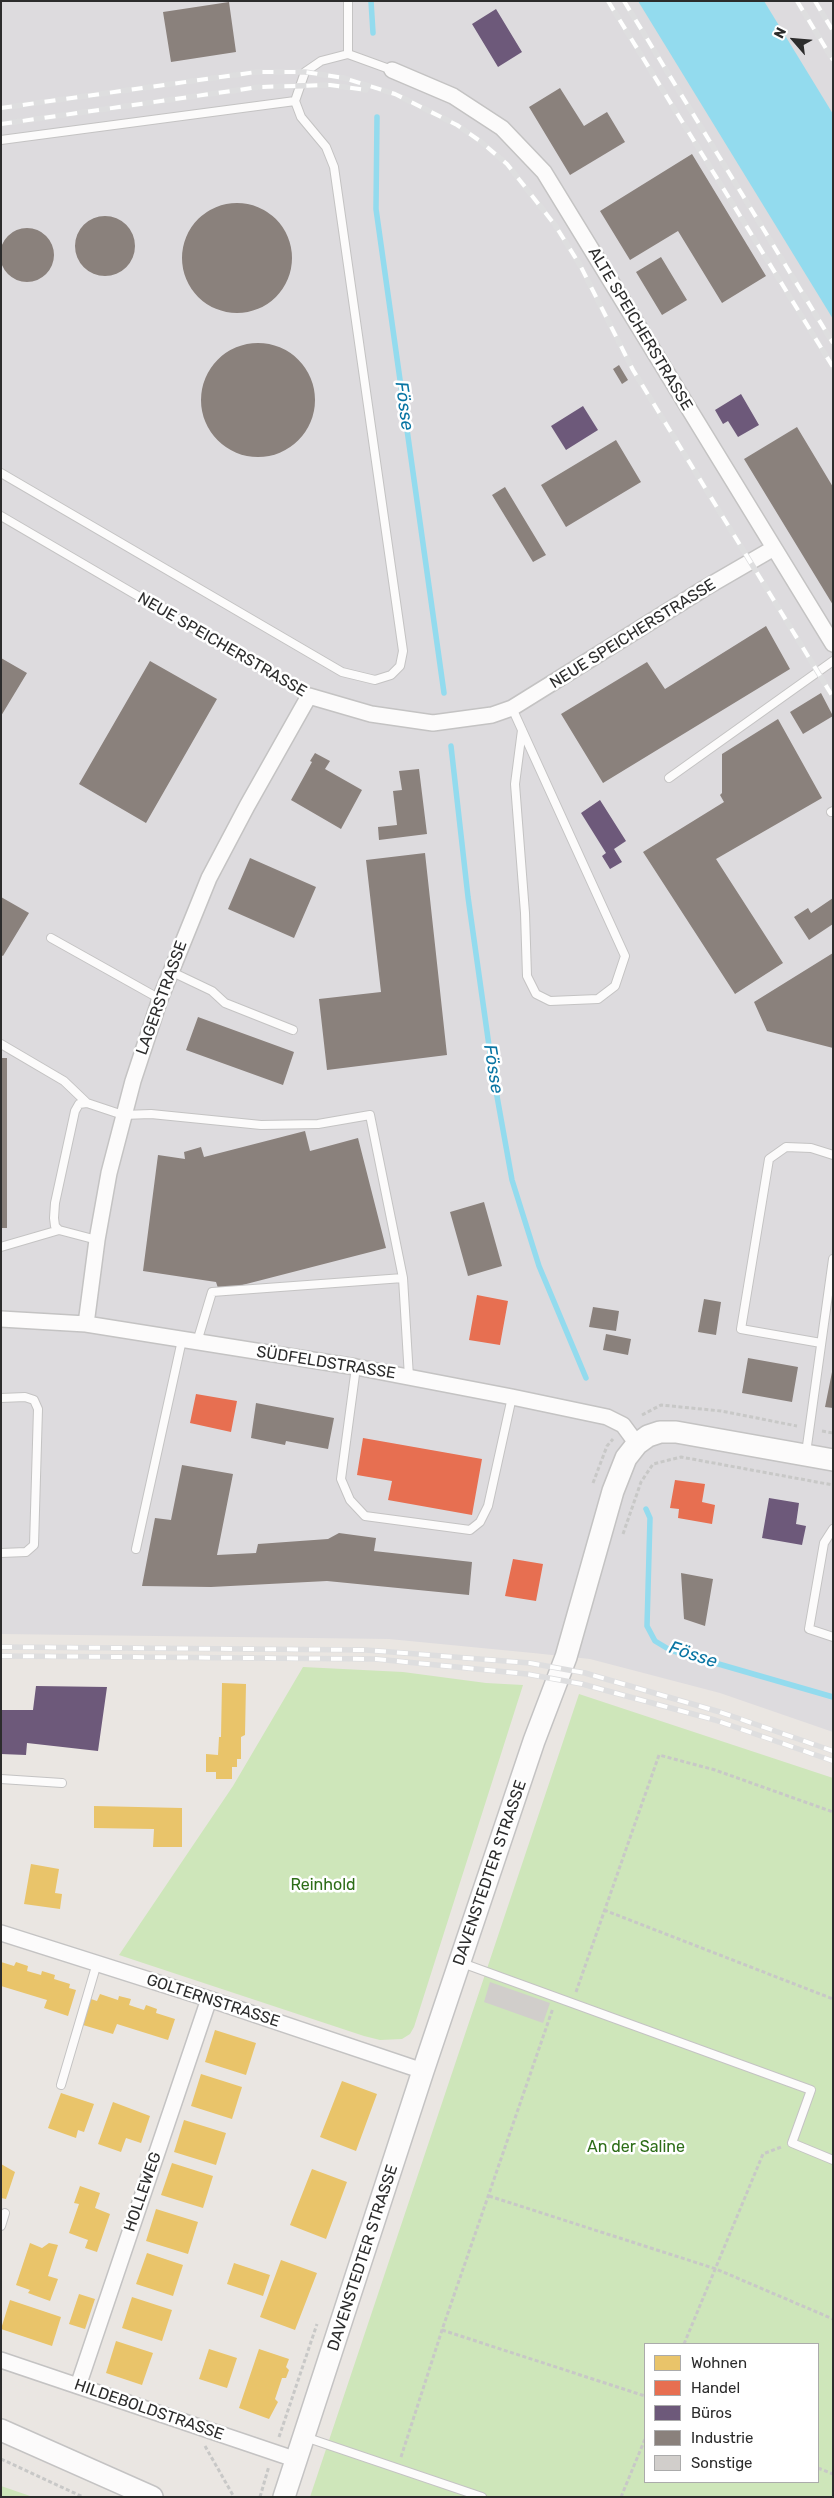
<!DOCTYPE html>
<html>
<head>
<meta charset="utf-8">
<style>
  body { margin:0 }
  #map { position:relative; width:834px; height:2498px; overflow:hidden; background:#eae6e2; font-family:Rubik,sans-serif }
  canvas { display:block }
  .frame { position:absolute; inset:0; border:2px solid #2c2c2c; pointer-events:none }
  .legend { position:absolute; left:644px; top:2343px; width:175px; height:140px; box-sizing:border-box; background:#fff; border:1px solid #ababab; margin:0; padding:6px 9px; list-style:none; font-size:15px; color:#2c2c2c }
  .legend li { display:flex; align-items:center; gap:10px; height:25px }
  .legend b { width:25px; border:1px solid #ababab }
  .north { position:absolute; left:769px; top:15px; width:50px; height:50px; -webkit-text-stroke:4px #fff; paint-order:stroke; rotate:297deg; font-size:14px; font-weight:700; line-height:20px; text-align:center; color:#2c2c2c }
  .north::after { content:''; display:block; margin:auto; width:18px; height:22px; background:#2c2c2c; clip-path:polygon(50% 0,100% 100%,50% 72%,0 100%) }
</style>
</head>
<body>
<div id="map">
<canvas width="834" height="2498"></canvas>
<div class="frame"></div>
<ul class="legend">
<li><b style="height:14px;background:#e9c46a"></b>Wohnen</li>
<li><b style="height:14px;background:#e76f51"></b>Handel</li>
<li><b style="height:14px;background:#6d597a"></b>Büros</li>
<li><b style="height:14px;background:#8a817c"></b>Industrie</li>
<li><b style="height:14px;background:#d1cecb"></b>Sonstige</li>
</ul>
<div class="north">N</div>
</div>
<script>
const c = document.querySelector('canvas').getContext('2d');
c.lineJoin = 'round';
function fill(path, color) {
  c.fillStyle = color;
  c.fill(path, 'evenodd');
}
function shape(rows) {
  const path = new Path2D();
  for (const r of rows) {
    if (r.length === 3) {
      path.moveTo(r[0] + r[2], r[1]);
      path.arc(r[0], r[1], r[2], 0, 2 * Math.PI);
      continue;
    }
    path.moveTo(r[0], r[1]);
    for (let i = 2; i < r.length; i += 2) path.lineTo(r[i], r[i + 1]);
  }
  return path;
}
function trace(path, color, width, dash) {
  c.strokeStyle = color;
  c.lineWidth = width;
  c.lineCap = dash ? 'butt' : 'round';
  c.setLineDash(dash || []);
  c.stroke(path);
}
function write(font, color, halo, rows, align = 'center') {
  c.font = font + ' Rubik,sans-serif';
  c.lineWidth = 5;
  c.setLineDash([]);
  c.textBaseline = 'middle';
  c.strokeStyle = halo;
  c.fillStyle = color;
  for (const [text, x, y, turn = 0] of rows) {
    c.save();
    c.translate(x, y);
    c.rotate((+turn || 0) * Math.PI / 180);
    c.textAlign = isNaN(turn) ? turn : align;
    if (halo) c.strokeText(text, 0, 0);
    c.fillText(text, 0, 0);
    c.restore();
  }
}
const industrial = shape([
  [1,1,833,1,833,1732,720,1693,590,1659,533,1653,389,1639,1,1634]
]);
const green = shape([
  [303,1667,403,1672,486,1683,523,1685,414,2027,410,2034,402,2039,380,2040,364,2036,119,1955,233,1786],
  [579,1694,833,1778,833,2497,310,2497],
  [645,2344,818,2344,818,2482,645,2482],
  [1,2486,33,2497,1,2497]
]);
const water = shape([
  [638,1,764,1,833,114,833,319]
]);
const homes = shape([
  [222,1683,246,1684,245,1735,241,1737,241,1759,237,1759,237,1767,232,1767,232,1779,216,1779,216,1772,206,1772,206,1754,218,1755,219,1737,221,1737],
  [94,1806,182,1808,182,1847,153,1847,154,1829,94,1828],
  [31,1864,59,1869,55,1893,62,1894,60,1909,24,1904],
  [1,1962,14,1966,16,1962,28,1966,27,1971,41,1975,42,1971,55,1975,54,1979,70,1984,69,1988,76,1990,68,2016,44,2008,47,2000,1,1986],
  [100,1994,118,2000,119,1996,131,1999,129,2005,144,2010,146,2005,157,2009,156,2013,175,2019,168,2040,117,2024,113,2034,83,2025,91,1999,97,2001],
  [215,2030,256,2043,246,2075,205,2062],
  [201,2074,242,2087,232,2119,191,2106],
  [342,2081,377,2094,356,2151,320,2137],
  [61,2093,94,2104,84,2132,78,2130,76,2138,48,2128],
  [113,2102,150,2116,141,2143,126,2138,121,2152,98,2144],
  [184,2120,226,2133,216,2165,174,2152],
  [172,2163,213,2176,203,2208,161,2195],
  [1,2164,15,2172,6,2199,1,2198],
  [312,2169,347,2182,326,2239,290,2225],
  [80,2186,100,2193,95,2208,110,2214,97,2252,85,2248,88,2240,69,2233,79,2204,74,2203],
  [156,2209,198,2222,188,2254,146,2241],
  [30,2243,42,2248,49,2243,58,2245,48,2276,58,2279,50,2301,28,2293,30,2290,16,2285],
  [147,2253,183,2265,173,2296,136,2284],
  [281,2260,317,2273,295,2330,260,2317],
  [234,2263,270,2275,263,2296,227,2284],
  [79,2294,95,2299,85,2329,69,2324],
  [132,2297,172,2310,162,2341,122,2328],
  [10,2300,61,2317,52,2346,1,2329],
  [116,2341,153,2353,142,2385,106,2373],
  [209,2349,237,2358,227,2388,199,2379],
  [259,2349,289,2359,286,2367,289,2370,286,2378,282,2378,275,2399,278,2402,269,2419,239,2408]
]);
const shops = shape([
  [477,1295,508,1301,500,1345,469,1340],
  [196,1394,237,1401,231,1432,190,1423],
  [363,1438,482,1459,472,1515,388,1500,392,1481,357,1475],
  [675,1480,705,1484,702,1502,715,1505,712,1524,678,1518,679,1509,670,1508],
  [513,1559,543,1564,536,1601,505,1596]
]);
const offices = shape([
  [496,9,522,52,498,67,472,24],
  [741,394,759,425,738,437,728,421,723,424,715,410],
  [583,406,598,430,566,450,551,426],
  [600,800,626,841,614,849,622,862,610,869,602,856,606,853,581,813],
  [769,1498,799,1503,796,1524,806,1526,802,1545,762,1538],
  [36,1686,107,1687,98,1751,27,1743,26,1755,1,1754,1,1710,33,1710]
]);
const industry = shape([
  [229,2,236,52,171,62,163,12],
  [560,88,584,126,607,112,625,142,570,175,529,107],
  [692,154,766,276,722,303,678,231,630,260,600,211],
  [237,258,55],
  [105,246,30],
  [27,255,27],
  [661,257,687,300,662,315,636,272],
  [258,400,57],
  [619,365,628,380,622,384,613,369],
  [797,427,833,487,833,605,744,459],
  [616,440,641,482,566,527,541,485],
  [505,487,546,555,533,562,492,495],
  [766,626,790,669,603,783,561,714,647,662,665,689],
  [1,658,27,673,1,716],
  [150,661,217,699,146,823,79,784],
  [821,693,833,716,803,734,790,712],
  [778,719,822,798,716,859,783,963,735,994,643,852,724,802,720,795,722,793,722,754],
  [315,753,330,761,325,769,362,790,341,829,291,800,312,762,310,761],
  [419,769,427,834,379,840,378,827,397,825,393,791,402,790,399,771],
  [425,853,447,1055,327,1070,319,999,381,992,366,860],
  [250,858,316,887,294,938,228,909],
  [1,897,29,913,3,956,1,955],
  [833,898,833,924,809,940,794,917,808,908,811,913],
  [833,953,833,1048,767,1031,754,1002],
  [198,1017,294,1052,283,1085,186,1050],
  [1,1058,7,1058,7,1228,1,1228],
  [305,1131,310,1151,358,1138,386,1248,219,1291,216,1282,143,1271,158,1155,185,1159,184,1152,201,1147,204,1157],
  [484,1202,502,1266,468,1276,450,1212],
  [704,1299,721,1302,716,1335,698,1332],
  [593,1307,619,1311,616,1331,589,1327],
  [606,1334,631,1339,628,1355,603,1350],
  [748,1358,798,1367,792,1402,742,1393],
  [832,1372,833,1372,833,1408,825,1407],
  [256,1403,334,1418,328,1449,286,1441,285,1445,251,1438],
  [182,1465,233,1474,217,1555,256,1553,258,1544,328,1539,339,1533,376,1538,374,1551,472,1562,469,1595,327,1581,211,1587,142,1586,155,1518,171,1520],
  [681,1573,713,1579,705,1626,684,1619]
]);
const stream = shape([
  [371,1,373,33],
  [377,117,376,209,444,693],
  [451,746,468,897,493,1074,512,1180,539,1266,586,1378],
  [646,1509,650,1518,647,1626,655,1641,670,1650,833,1697]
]);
const building = shape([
  [490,1982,550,2003,543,2023,484,2002]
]);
const path = shape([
  [642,1415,661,1405,721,1411,797,1426],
  [822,1431,833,1433],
  [593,1483,607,1446,613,1439],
  [623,1534,641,1482,653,1464,681,1457,833,1485],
  [604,1910,833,1999],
  [576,1992,659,1755,715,1770,833,1812],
  [489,2196,716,2269,833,2319],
  [442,2330,645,2396],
  [684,2344,763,2154,781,2147],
  [279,2437,317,2324],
  [205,2446,234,2497],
  [401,2457,442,2330,553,2008],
  [1,2459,83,2497],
  [818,2468,833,2474],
  [260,2497,269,2466],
  [621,2497,645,2439]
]);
const lane = shape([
  [348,1,348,54,392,70],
  [1,140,295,101],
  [1,473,342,672,375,680,391,675,400,666,403,651,334,167,326,147,301,117,295,101,305,72,321,61,348,54],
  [1,516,309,696],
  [512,708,522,730,625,956,615,986,598,999,550,1001,536,994,527,976,525,913,515,784,522,730],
  [669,778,833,661],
  [831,812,833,811],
  [51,938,160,999],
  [170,971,212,991,225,1003,293,1030],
  [1,1044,64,1081,87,1103],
  [97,1240,59,1230,55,1226,54,1218,55,1203,75,1111,79,1104,87,1103,123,1115,151,1114,261,1125,318,1124,370,1115,403,1278],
  [1,1247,59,1230],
  [197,1342,212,1292,403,1278,409,1377],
  [821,1343,741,1329,769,1159,786,1147,811,1148,833,1155],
  [356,1367,341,1479,350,1500,365,1516,470,1530,480,1522,488,1506,512,1397],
  [1,1398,25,1397,34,1400,38,1409,34,1545,26,1552,1,1553],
  [806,1453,833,1259],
  [833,1529,824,1543,809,1629,833,1637],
  [136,1549,182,1340],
  [1,1779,62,1783],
  [462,1963,811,2090,792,2143,833,2160],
  [61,2085,97,1963],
  [1,2226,5,2213],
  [305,2437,482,2497]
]);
const street = shape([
  [392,70,453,96,502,128,544,172,833,644],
  [1,1319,86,1324,356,1367,512,1397,607,1417,623,1425,637,1444],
  [86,1324,97,1240,109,1173,133,1081,160,999,209,878,247,806,309,696,371,714,433,723,492,715,512,708,705,588,774,548],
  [1,1933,209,1999,423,2071],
  [1,2360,297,2460],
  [78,2386,209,1999]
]);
const secondary = shape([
  [1,2430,152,2497],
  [284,2497,423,2071,534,1741,566,1657,613,1491,626,1458,637,1444,648,1436,660,1432,676,1432,833,1460]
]);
const rail = shape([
  [608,1,833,367],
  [624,1,833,343],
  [797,1,833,60],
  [815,1,833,31],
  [1,108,256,72,305,72,344,78,395,94,457,125,480,141,507,164,555,225,580,265,633,370,833,697],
  [1,124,259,87,330,85,366,90],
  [1,1647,366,1650,530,1663,585,1673,720,1712,833,1751],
  [1,1656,376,1659,527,1674,582,1684,715,1720,833,1761]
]);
const streetNames = [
  ["ALTE SPEICHERSTRASSE",640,329,59],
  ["NEUE SPEICHERSTRASSE",633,634,-32],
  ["NEUE SPEICHERSTRASSE",222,645,30],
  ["LAGERSTRASSE",162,998,-70],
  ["SÜDFELDSTRASSE",326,1363,9],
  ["DAVENSTEDTER STRASSE",490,1873,-71],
  ["GOLTERNSTRASSE",213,2001,18],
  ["HOLLEWEG",143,2192,-71],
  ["DAVENSTEDTER STRASSE",363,2258,-72],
  ["HILDEBOLDSTRASSE",149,2410,19]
];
const parkNames = [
  ["Reinhold",323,1885],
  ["An der Saline",636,2147]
];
const waterNames = [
  ["Fösse",404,406,82],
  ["Fösse",493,1069,81],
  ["Fösse",693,1655,18]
];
fill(industrial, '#dddbde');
fill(green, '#cee6ba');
fill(water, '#93dbee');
fill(homes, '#e9c46a');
fill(shops, '#e76f51');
fill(offices, '#6d597a');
fill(industry, '#8a817c');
trace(stream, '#93dbee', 5.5);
fill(building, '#d1cecb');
trace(lane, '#c4c3c3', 10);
trace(street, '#c4c3c3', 18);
trace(secondary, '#c4c3c3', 24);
trace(path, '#c8c8c7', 3, [4, 2.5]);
trace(lane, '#fcfbfb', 8);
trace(street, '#fcfbfb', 15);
trace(secondary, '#fcfbfb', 21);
trace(rail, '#dededf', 5.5);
trace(rail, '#fff', 4, [11]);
write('16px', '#2c2c2c', '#fff', streetNames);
write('16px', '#2d6d18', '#fff', parkNames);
write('italic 18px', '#0975a3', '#fff', waterNames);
</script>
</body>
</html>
